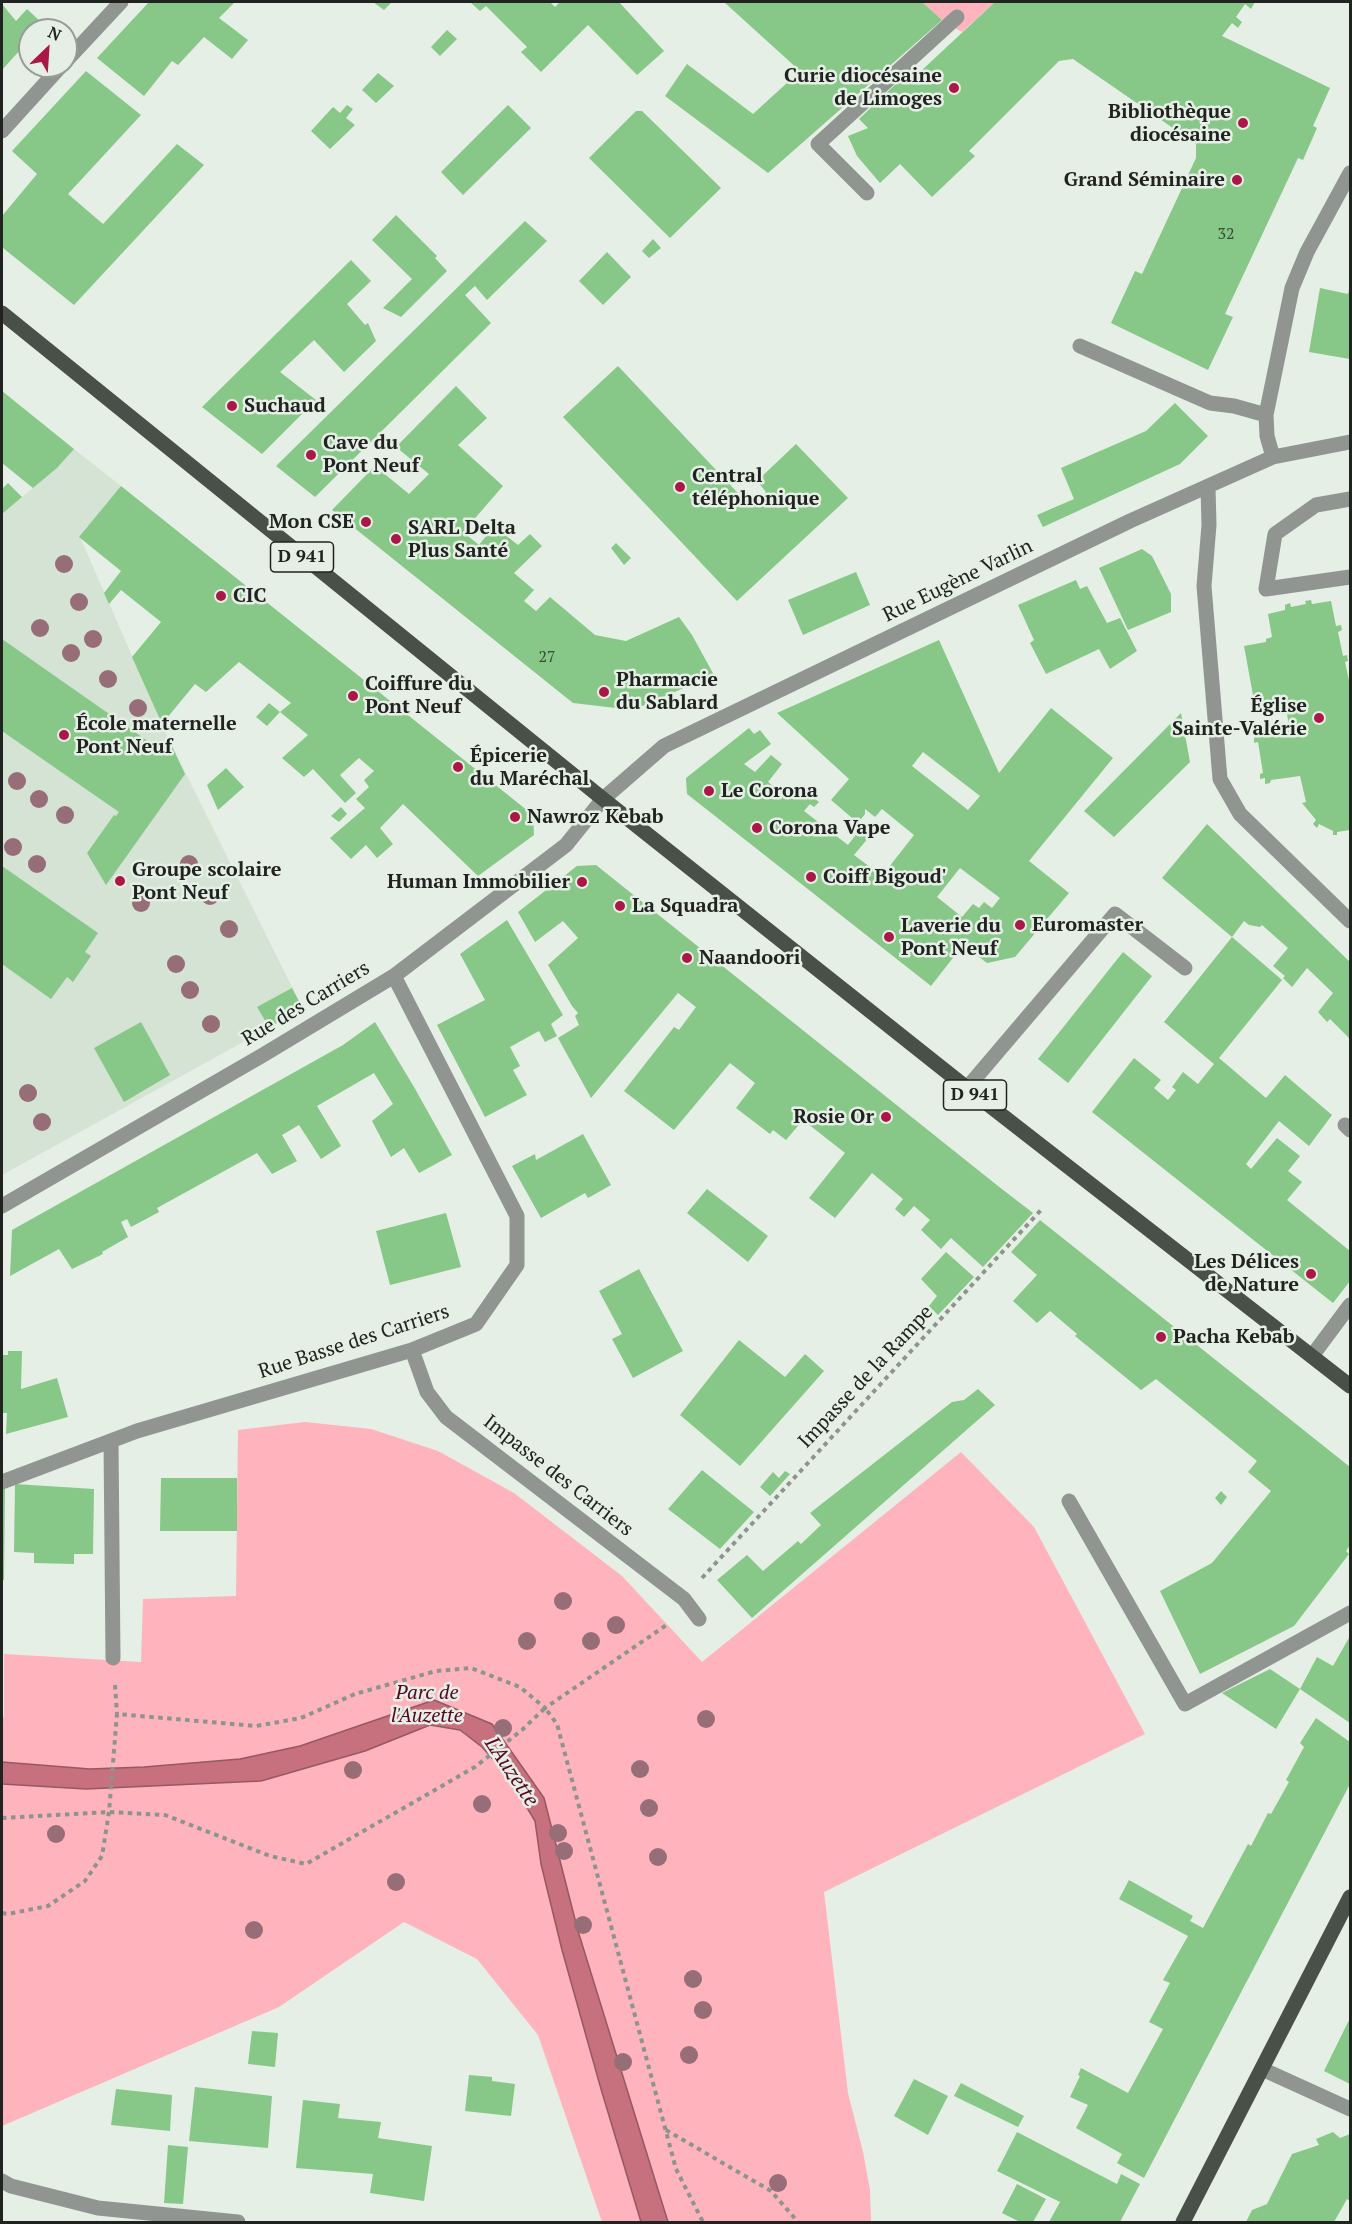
<!DOCTYPE html>
<html>
<head>
<meta charset="utf-8">
<style>
  body { margin:0 }
  #map { position:relative; width:1352px; height:2224px; overflow:hidden; background:#e5efe5; font-family:"PT Serif",serif }
  canvas { display:block }
  .frame { position:absolute; inset:0; border:3px solid #202320; pointer-events:none }
  .north { position:absolute; left:18px; top:18px; width:60px; height:60px; box-sizing:border-box; background:#e5efe5; border:2px solid #969d96; border-radius:50%; rotate:25deg; font-size:16px; font-weight:700; line-height:24px; text-align:center; color:#202320 }
  .north::after { content:''; display:block; margin:auto; width:21px; height:27px; background:#ab1746; clip-path:polygon(50% 0,100% 100%,50% 72%,0 100%) }
</style>
</head>
<body>
<div id="map">
<canvas width="1352" height="2224"></canvas>
<div class="frame"></div>
<div class="north">N</div>
</div>
<script>
const c = document.querySelector('canvas').getContext('2d');
c.lineJoin = 'round';
function fill(path, color) {
  c.fillStyle = color;
  c.fill(path, 'evenodd');
}
function shape(rows) {
  const path = new Path2D();
  for (const r of rows) {
    path.moveTo(r[0], r[1]);
    for (let i = 2; i < r.length; i += 2) path.lineTo(r[i], r[i + 1]);
  }
  return path;
}
function trace(path, color, width, dash) {
  c.strokeStyle = color;
  c.lineWidth = width;
  c.lineCap = dash ? 'butt' : 'round';
  c.setLineDash(dash || []);
  c.stroke(path);
}
function write(font, color, halo, rows, align = 'center') {
  c.font = font + ' "PT Serif",serif';
  c.lineWidth = 5;
  c.setLineDash([]);
  c.textBaseline = 'middle';
  c.strokeStyle = halo;
  c.fillStyle = color;
  for (const [text, x, y, turn = 0] of rows) {
    c.save();
    c.translate(x, y);
    c.rotate((+turn || 0) * Math.PI / 180);
    c.textAlign = isNaN(turn) ? turn : align;
    if (halo) c.strokeText(text, 0, 0);
    c.fillText(text, 0, 0);
    c.restore();
  }
}
const built = shape([
  [74,449,121,486,80,537,169,740,303,1009,2,1175,2,514,57,468]
]);
const green = shape([
  [922,2,995,2,962,32,942,20],
  [305,1422,371,1429,438,1451,514,1493,622,1576,702,1662,961,1452,1034,1527,1145,1734,824,1892,848,2093,863,2152,870,2190,871,2222,602,2222,538,2035,477,1959,404,1922,279,2007,2,2126,2,1718,4,1717,4,1654,141,1662,143,1599,236,1596,238,1430]
]);
const water = shape([
  [434,1700,492,1724,544,1798,578,1931,668,2222,641,2222,601,2089,562,1950,541,1864,535,1821,508,1776,482,1747,460,1730,430,1725,365,1751,261,1781,86,1789,2,1784,2,1762,90,1769,144,1767,240,1759,300,1746,434,1700]
]);
const building = shape([
  [149,2,235,2,219,18,248,40,232,59,204,37,178,65,172,61,144,96,97,58],
  [373,2,392,2,384,10],
  [470,2,550,2,555,7,560,2,619,2,664,51,637,75,588,25,541,72,521,52,527,47,486,6,480,11],
  [724,2,922,2,942,20,768,173,665,96,687,64,753,114,800,71],
  [995,2,1255,2,1251,9,1245,4,1236,17,1242,22,1238,28,1232,23,1222,36,1330,88,1313,126,1317,128,1303,160,1298,158,1225,314,1233,317,1208,370,1111,323,1135,271,1142,274,1196,158,1196,144,1073,59,1059,61,969,151,975,156,932,197,900,164,880,183,857,156,848,136,868,128,859,119,901,79,907,84],
  [2,4,16,21,27,9,44,25,39,30,30,30,30,39,2,70],
  [447,30,457,39,440,56,431,47],
  [86,71,141,115,68,194,103,224,177,144,204,165,74,305,3,248,2,216,37,174,12,151],
  [378,73,394,86,376,103,362,90],
  [347,105,353,109,346,118,355,125,330,149,311,131,333,107,340,113],
  [508,105,531,128,463,195,441,172],
  [636,111,642,111,721,188,670,238,589,158],
  [396,215,437,256,435,258,447,271,401,317,383,308,412,279,372,240],
  [525,221,547,241,487,300,475,286,465,295,491,323,315,497,276,466],
  [653,239,661,248,649,258,642,251],
  [607,252,631,277,603,305,579,281],
  [351,260,371,281,347,304,365,325,368,323,376,341,344,372,314,340,280,372,316,400,262,454,202,407],
  [1350,286,1350,359,1309,352,1320,288,1348,294],
  [618,366,751,507,766,492,757,481,796,444,848,498,737,601,563,417],
  [456,386,487,418,458,445,503,486,463,532,479,545,494,526,518,545,530,534,542,546,514,573,534,590,524,601,536,611,550,597,595,635,626,641,679,617,692,635,714,675,633,710,573,703,332,510,375,466,409,494,429,474,396,447],
  [2,391,74,449,57,468,33,488,2,463],
  [1175,403,1208,436,1180,464,1043,527,1037,515,1074,499,1061,468,1146,431],
  [8,483,22,497,2,514,2,489],
  [121,486,533,815,534,835,478,876,403,804,380,828,393,844,377,858,366,845,351,859,330,838,365,808,356,799,369,787,364,780,374,771,359,758,340,775,356,793,345,803,313,769,304,777,282,758,308,735,280,712,267,726,256,717,269,703,280,712,291,703,239,662,206,692,195,684,162,724,132,657,161,622,121,590,109,604,104,593,121,571,79,537],
  [616,543,631,558,624,565,611,548],
  [1142,549,1152,556,1171,594,1171,612,1128,630,1099,568],
  [856,572,870,605,803,635,788,600],
  [1076,580,1080,589,1087,586,1107,623,1120,618,1137,651,1110,669,1099,649,1046,674,1030,643,1034,640,1018,605],
  [1311,600,1312,604,1331,601,1336,626,1341,625,1342,630,1338,632,1343,656,1347,655,1348,661,1345,662,1350,685,1350,830,1337,832,1337,835,1333,835,1333,831,1319,824,1317,828,1313,824,1316,820,1302,803,1306,802,1300,776,1271,780,1270,783,1265,784,1265,778,1260,779,1260,774,1263,773,1258,742,1254,743,1254,738,1256,732,1260,731,1262,737,1283,734,1290,730,1285,704,1279,705,1278,702,1255,706,1244,646,1266,642,1266,639,1272,637,1268,614,1285,610,1285,605,1290,603,1291,607,1306,604,1305,601],
  [2,639,162,751,169,740,185,774,106,885,87,853,114,815,116,816,119,812,2,731],
  [939,640,999,773,1051,708,1113,758,1029,861,1069,893,1015,957,987,963,963,945,931,986,687,794,686,778,749,728,754,734,760,730,771,744,744,764,755,772,771,755,782,764,768,782,786,797,797,785,819,802,814,807,810,804,804,811,848,845,864,824,874,831,854,855,882,876,914,835,882,809,875,817,865,809,865,814,858,823,831,800,849,779,777,713],
  [923,752,980,796,968,810,912,766],
  [960,868,1000,898,992,908,984,902,979,908,973,904,962,917,937,897],
  [1181,713,1190,762,1114,837,1084,811],
  [226,768,244,787,218,810,207,785],
  [341,807,347,814,339,822,331,816],
  [1207,824,1350,962,1350,1039,1330,1019,1327,1022,1318,1012,1333,993,1307,968,1292,987,1283,978,1285,976,1273,966,1288,948,1262,925,1260,927,1249,925,1244,921,1232,937,1162,878],
  [596,865,998,1186,1033,1213,983,1267,951,1238,941,1249,921,1230,930,1220,914,1206,904,1217,895,1209,903,1199,872,1173,835,1218,809,1198,845,1153,803,1120,786,1140,773,1130,770,1134,736,1108,755,1083,730,1063,674,1130,624,1091,674,1027,679,1030,696,1007,678,993,591,1098,558,1038,579,1025,575,1016,578,1013,572,1006,548,965,578,938,563,921,535,942,518,912,577,866],
  [2,866,98,933,85,952,91,956,73,982,67,977,51,999,2,964],
  [507,920,563,1015,551,1024,557,1036,545,1042,539,1031,510,1047,520,1066,513,1070,527,1095,485,1117,437,1025,485,1000,460,954],
  [1232,937,1282,980,1219,1058,1266,1098,1285,1075,1332,1115,1309,1146,1279,1121,1246,1164,1251,1169,1277,1138,1300,1156,1288,1171,1302,1182,1287,1200,1350,1251,1350,1281,1333,1303,1092,1112,1134,1058,1161,1080,1154,1088,1168,1100,1176,1090,1172,1087,1183,1072,1198,1084,1214,1064,1164,1022],
  [1123,952,1152,976,1068,1083,1038,1059],
  [292,988,303,1009,269,1027,257,1007],
  [141,1022,170,1075,124,1102,94,1048],
  [375,1022,414,1087,452,1155,419,1173,404,1148,391,1157,372,1121,393,1104,374,1073,317,1106,341,1146,321,1159,299,1125,282,1135,297,1161,272,1174,257,1153,157,1208,159,1212,131,1227,127,1219,121,1222,128,1237,102,1252,103,1254,72,1269,59,1249,10,1276,12,1230,343,1045],
  [583,1134,611,1185,588,1198,585,1193,541,1218,512,1166,535,1154,536,1160],
  [707,1189,768,1236,748,1262,687,1213],
  [446,1213,461,1267,390,1285,376,1231],
  [1040,1220,1350,1467,1350,1545,1346,1551,1349,1554,1294,1626,1200,1674,1160,1591,1212,1563,1271,1491,1248,1472,1257,1461,1156,1379,1141,1390,1075,1336,1077,1334,1050,1311,1037,1323,1013,1301,1037,1275,1011,1252],
  [946,1252,974,1277,938,1315,929,1306,937,1296,921,1279],
  [639,1269,683,1351,633,1378,612,1339,622,1334,599,1291],
  [739,1340,785,1377,805,1354,824,1371,740,1466,680,1415],
  [8,1351,22,1351,21,1389,57,1378,68,1417,6,1434,7,1413,2,1413,2,1355,8,1355],
  [978,1389,995,1405,752,1618,717,1580,747,1555,763,1571,798,1541,801,1544,821,1525,810,1513,952,1402,964,1400],
  [702,1470,754,1512,720,1549,668,1509],
  [785,1471,790,1474,770,1496,760,1487,773,1472,779,1478],
  [161,1478,237,1478,237,1531,160,1531],
  [15,1484,94,1489,93,1554,74,1554,74,1564,34,1563,34,1553,14,1552],
  [5,1487,4,1580,2,1580,2,1488],
  [1221,1491,1227,1497,1221,1505,1215,1498],
  [1350,1636,1350,1723,1300,1689,1317,1657,1333,1666],
  [1270,1669,1300,1689,1276,1729,1222,1693],
  [1316,1718,1350,1742,1350,1784,1144,2178,1117,2163,1122,2154,1076,2128,1088,2105,1070,2097,1080,2076,1078,2075,1081,2068,1128,2093,1163,2029,1149,2022,1170,1983,1163,1980,1188,1936,1119,1899,1129,1880,1193,1916,1190,1921,1203,1928,1248,1844,1251,1846,1268,1813,1271,1814,1289,1782,1286,1780,1304,1747,1300,1743],
  [1350,2018,1350,2084,1324,2071],
  [252,2031,278,2033,275,2067,248,2064],
  [469,2075,492,2077,492,2081,515,2084,511,2116,465,2111],
  [914,2079,948,2096,928,2135,894,2116],
  [961,2083,1024,2116,1018,2127,954,2096],
  [195,2087,272,2096,268,2148,189,2141],
  [116,2089,172,2095,170,2131,111,2125],
  [303,2100,340,2104,338,2118,381,2122,378,2138,432,2146,424,2201,370,2193,373,2174,296,2168],
  [1017,2132,1117,2184,1121,2174,1140,2184,1120,2222,1049,2222,1060,2202,997,2171],
  [1333,2132,1340,2138,1350,2134,1350,2201,1347,2199,1334,2222,1246,2222,1252,2210,1267,2204,1292,2154,1319,2145,1316,2139],
  [168,2145,188,2147,183,2204,164,2203],
  [1017,2184,1046,2199,1033,2222,1020,2222,1002,2213]
]);
const path = shape([
  [702,1578,1041,1210],
  [115,1685,117,1714],
  [2,1818,109,1812,165,1815,270,1856,306,1864,475,1767,522,1730,545,1708,557,1724,676,2169,703,2222],
  [2,1913,8,1914,48,1906,85,1881,102,1856,109,1812,117,1714,256,1726,301,1718,355,1694,436,1671,471,1668,520,1687,545,1708,668,1624],
  [666,2130,771,2191,798,2222]
]);
const minor = shape([
  [66,61,121,2],
  [2,131,61,66],
  [867,193,818,144,957,17],
  [1080,346,1210,403,1234,406,1266,415],
  [1273,457,1267,436,1266,415,1292,288,1307,252,1350,173],
  [1208,487,1209,525,1204,586,1220,779,1240,814,1350,921],
  [1350,499,1316,505,1275,534,1266,589,1350,577],
  [967,1088,1115,914,1185,968],
  [1345,1125,1350,1130],
  [2,1206,263,1055,394,976,566,845,603,799,664,746,1130,521,1273,457,1350,442],
  [412,1350,427,1392,446,1417,684,1599,699,1619],
  [1312,1356,1350,1305],
  [111,1441,113,1658],
  [2,1482,137,1431,412,1350,476,1324,517,1265,517,1216,394,976],
  [1069,1501,1185,1704,1350,1613],
  [1262,2069,1350,2109],
  [2,2181,11,2186,98,2208,238,2222]
]);
const major = shape([
  [2,313,603,799,967,1088,1350,1386],
  [1183,2222,1350,1897]
]);
const trees = [
  [64,564],
  [79,602],
  [40,628],
  [93,639],
  [71,653],
  [108,679],
  [138,708],
  [17,781],
  [39,799],
  [65,815],
  [13,847],
  [37,864],
  [189,864],
  [210,896],
  [141,903],
  [229,929],
  [176,964],
  [190,990],
  [211,1024],
  [28,1093],
  [42,1122],
  [563,1601],
  [616,1625],
  [527,1641],
  [591,1641],
  [706,1719],
  [503,1728],
  [640,1769],
  [353,1770],
  [482,1804],
  [649,1808],
  [558,1833],
  [56,1834],
  [564,1851],
  [658,1857],
  [396,1882],
  [583,1925],
  [254,1930],
  [693,1979],
  [703,2010],
  [689,2055],
  [623,2062],
  [778,2183]
];
const markers = [
  [954,88,6,"#ab1746"],
  [1243,123,6,"#ab1746"],
  [1237,180,6,"#ab1746"],
  [232,406,6,"#ab1746"],
  [311,455,6,"#ab1746"],
  [680,487,6,"#ab1746"],
  [366,522,6,"#ab1746"],
  [396,539,6,"#ab1746"],
  [221,596,6,"#ab1746"],
  [604,692,6,"#ab1746"],
  [353,696,6,"#ab1746"],
  [1319,718,6,"#ab1746"],
  [64,735,6,"#ab1746"],
  [458,767,6,"#ab1746"],
  [709,791,6,"#ab1746"],
  [515,817,6,"#ab1746"],
  [757,828,6,"#ab1746"],
  [811,877,6,"#ab1746"],
  [120,881,6,"#ab1746"],
  [582,882,6,"#ab1746"],
  [620,906,6,"#ab1746"],
  [1020,925,6,"#ab1746"],
  [889,937,6,"#ab1746"],
  [687,958,6,"#ab1746"],
  [886,1117,6,"#ab1746"],
  [1311,1274,6,"#ab1746"],
  [1161,1337,6,"#ab1746"]
];
const numberNames = [
  ["32",1226,234],
  ["27",547,657]
];
const shields = [
  [302,557,63],
  [975,1095,63]
];
const shieldNames = [
  ["D 941",302,557],
  ["D 941",975,1095]
];
const poiNames = [
  ["Curie diocésaine",942,76,"right"],
  ["de Limoges",942,99,"right"],
  ["Bibliothèque",1231,112,"right"],
  ["diocésaine",1231,135,"right"],
  ["Grand Séminaire",1225,180,"right"],
  ["Suchaud",244,406],
  ["Cave du",323,443],
  ["Pont Neuf",323,466],
  ["Central",692,476],
  ["téléphonique",692,499],
  ["Mon CSE",354,522,"right"],
  ["SARL Delta",408,528],
  ["Plus Santé",408,551],
  ["CIC",233,596],
  ["Pharmacie",616,680],
  ["du Sablard",616,703],
  ["Coiffure du",365,684],
  ["Pont Neuf",365,707],
  ["Église",1307,706,"right"],
  ["Sainte-Valérie",1307,729,"right"],
  ["École maternelle",76,724],
  ["Pont Neuf",76,747],
  ["Épicerie",470,756],
  ["du Maréchal",470,779],
  ["Le Corona",721,791],
  ["Nawroz Kebab",527,817],
  ["Corona Vape",769,828],
  ["Groupe scolaire",132,870],
  ["Pont Neuf",132,893],
  ["Coiff Bigoud'",823,877],
  ["Human Immobilier",570,882,"right"],
  ["La Squadra",632,906],
  ["Euromaster",1032,925],
  ["Laverie du",901,926],
  ["Pont Neuf",901,949],
  ["Naandoori",699,958],
  ["Rosie Or",874,1117,"right"],
  ["Les Délices",1299,1262,"right"],
  ["de Nature",1299,1285,"right"],
  ["Pacha Kebab",1173,1337]
];
const streetNames = [
  ["Rue Eugène Varlin",958,581,-26],
  ["Rue des Carriers",306,1004,-31],
  ["Rue Basse des Carriers",354,1342,-18],
  ["Impasse de la Rampe",866,1377,-47],
  ["Impasse des Carriers",558,1476,38]
];
const parkNames = [
  ["Parc de",427,1693],
  ["l'Auzette",427,1716]
];
const waterNames = [
  ["L'Auzette",511,1772,56]
];
fill(built, '#d4e3d3');
fill(green, '#feb3bd');
fill(water, '#c7707e');
trace(water, '#955962', 1.5);
fill(building, '#87c788');
trace(path, '#8d948d', 4, [4.5, 4.5]);
trace(minor, '#919591', 15);
trace(major, '#495049', 15);
c.fillStyle = '#976e78';
for (const [x, y] of trees) {
  c.beginPath();
  c.arc(x, y, 9, 0, 2 * Math.PI);
  c.fill();
}
for (const [x, y, r, color] of markers) {
  const dot = new Path2D();
  dot.arc(x, y, r, 0, 2 * Math.PI);
  c.fillStyle = color;
  c.fill(dot);
  trace(dot, '#e5efe5', 2);
}
write('16px', '#3a4c3a', null, numberNames);
for (const [x, y, w] of shields) {
  const box = new Path2D();
  box.roundRect(x - w / 2, y - 15, w, 30, 4.5);
  c.fillStyle = '#e5efe5';
  c.fill(box);
  trace(box, '#202320', 1.5);
}
write('bold 18px', '#202320', null, shieldNames);
write('bold 20px', '#202320', '#e5efe5', poiNames, 'left');
write('20px', '#202320', '#e5efe5', streetNames);
write('italic 20px', '#57051f', '#e5efe5', parkNames);
write('italic 21px', '#580620', '#e5efe5', waterNames);
</script>
</body>
</html>
